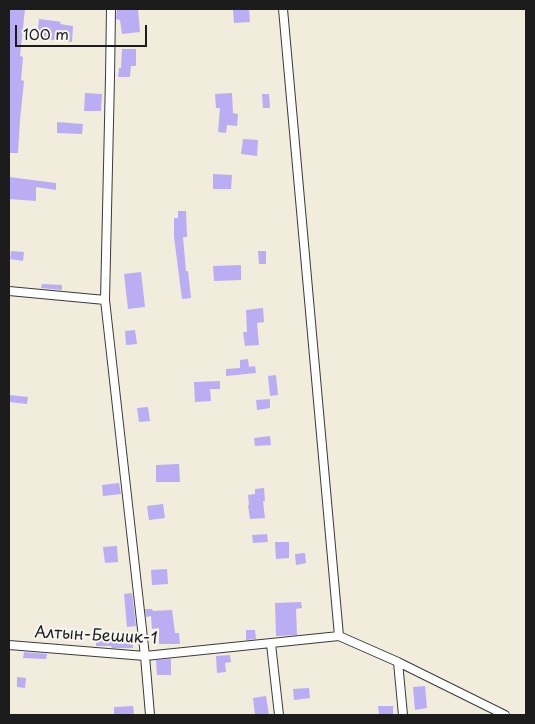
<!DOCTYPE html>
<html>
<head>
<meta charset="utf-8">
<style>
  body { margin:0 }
  #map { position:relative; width:535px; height:724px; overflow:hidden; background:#f1ecdb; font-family:"Playpen Sans",sans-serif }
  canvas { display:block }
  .frame { position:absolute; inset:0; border:10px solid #1c1c1c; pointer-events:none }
  .scale { position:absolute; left:15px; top:25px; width:132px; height:22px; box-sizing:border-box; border:2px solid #1c1c1c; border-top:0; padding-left:6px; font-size:15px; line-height:18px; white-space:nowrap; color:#1c1c1c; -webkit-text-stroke:4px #f6f6f2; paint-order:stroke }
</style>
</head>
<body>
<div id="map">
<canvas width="535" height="724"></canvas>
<div class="frame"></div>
<div class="scale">100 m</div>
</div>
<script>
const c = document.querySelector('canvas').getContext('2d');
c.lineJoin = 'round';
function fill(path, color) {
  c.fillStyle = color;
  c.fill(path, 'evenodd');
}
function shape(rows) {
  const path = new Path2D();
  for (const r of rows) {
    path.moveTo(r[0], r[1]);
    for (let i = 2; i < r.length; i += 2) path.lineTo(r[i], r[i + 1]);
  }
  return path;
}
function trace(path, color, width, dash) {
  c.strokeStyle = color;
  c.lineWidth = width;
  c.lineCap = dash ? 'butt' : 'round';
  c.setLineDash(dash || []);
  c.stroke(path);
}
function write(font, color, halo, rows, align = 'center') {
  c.font = font + ' "Playpen Sans",sans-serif';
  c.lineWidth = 4;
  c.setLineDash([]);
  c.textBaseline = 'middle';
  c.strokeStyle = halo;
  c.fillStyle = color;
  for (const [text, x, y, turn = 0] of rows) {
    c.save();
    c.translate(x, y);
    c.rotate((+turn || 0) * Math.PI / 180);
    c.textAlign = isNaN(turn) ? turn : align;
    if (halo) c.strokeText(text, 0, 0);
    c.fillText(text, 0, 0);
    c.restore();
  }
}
const building = shape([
  [9,9,25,9,20,56,23,57,21,80,24,81,20,120,18,153,9,153],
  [117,9,138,9,140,32,122,34,120,20,116,19],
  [233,9,249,9,250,22,234,23],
  [39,19,55,21,61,22,60,24,73,26,72,42,37,38],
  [122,49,136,49,136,66,131,66,130,77,118,77,119,68,121,68],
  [85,93,102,94,101,111,84,111],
  [232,93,233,113,238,114,237,126,227,125,226,133,218,132,220,108,216,108,215,94],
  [262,94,269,94,270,108,263,108],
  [57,122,83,124,82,134,57,133],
  [243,139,258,140,257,156,241,154],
  [213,174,232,175,231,189,213,189],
  [9,177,56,183,56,190,36,187,36,201,9,199],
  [178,211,186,211,187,237,183,237,186,271,188,271,191,298,182,299,174,237,174,218,178,218],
  [11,251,24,252,23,261,10,259],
  [258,251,266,251,266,264,259,264],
  [241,265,241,280,214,281,213,266],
  [141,272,145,307,128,309,124,274],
  [42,284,62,285,62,290,41,288],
  [263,308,264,322,257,323,259,345,245,346,243,332,247,332,246,310],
  [135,330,137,344,126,345,125,331],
  [248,359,249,367,255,366,256,373,226,376,226,369,240,368,240,360],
  [276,375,278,395,270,396,268,376],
  [220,381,220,389,210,389,211,401,195,402,194,382],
  [9,395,28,397,27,404,9,402],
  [270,399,270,408,257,410,256,400],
  [148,407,150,421,139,422,137,408],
  [270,436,271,445,255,446,254,438],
  [179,464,180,482,156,482,156,465],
  [119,483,121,494,103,496,102,485],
  [264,488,265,501,263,501,265,518,250,519,248,505,249,505,248,495,255,494,255,489],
  [163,504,165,518,149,520,147,506],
  [267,534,268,542,253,543,252,535],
  [275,542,289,542,289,558,276,559],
  [117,546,118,562,105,563,103,547],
  [305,553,306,563,296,565,295,554],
  [167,569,168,584,152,585,151,570],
  [132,593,136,626,127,627,124,594],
  [301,602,302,608,296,609,297,635,276,636,275,603],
  [145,609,152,609,153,611,172,610,175,633,179,633,180,644,159,644,159,628,152,629,151,616,146,617],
  [246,630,255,630,256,639,246,640],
  [133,633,133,648,112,648,111,646,96,646,96,634],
  [24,652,47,654,46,659,23,658],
  [230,655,231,662,225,663,226,672,217,673,216,656],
  [171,659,171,675,157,675,156,660],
  [17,677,26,678,25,688,17,687],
  [425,686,427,708,415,710,413,687],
  [309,688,310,698,294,700,293,689],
  [266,696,269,715,255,715,253,698],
  [133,706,134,715,114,715,114,707],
  [378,706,393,706,393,715,379,715]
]);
const street = shape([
  [283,9,339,636,398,662,505,715],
  [9,291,105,300,145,656,150,715],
  [105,300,110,77,111,9],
  [271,644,279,715],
  [9,645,145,656,339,636],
  [398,662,403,715]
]);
const streetNames = [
  ["Алтын-Бешик-1",96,636,3]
];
fill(building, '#baadf4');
trace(street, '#3c3b39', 10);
trace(street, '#fff', 8);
write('16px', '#1c1c1c', '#f6f6f2', streetNames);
</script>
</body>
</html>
